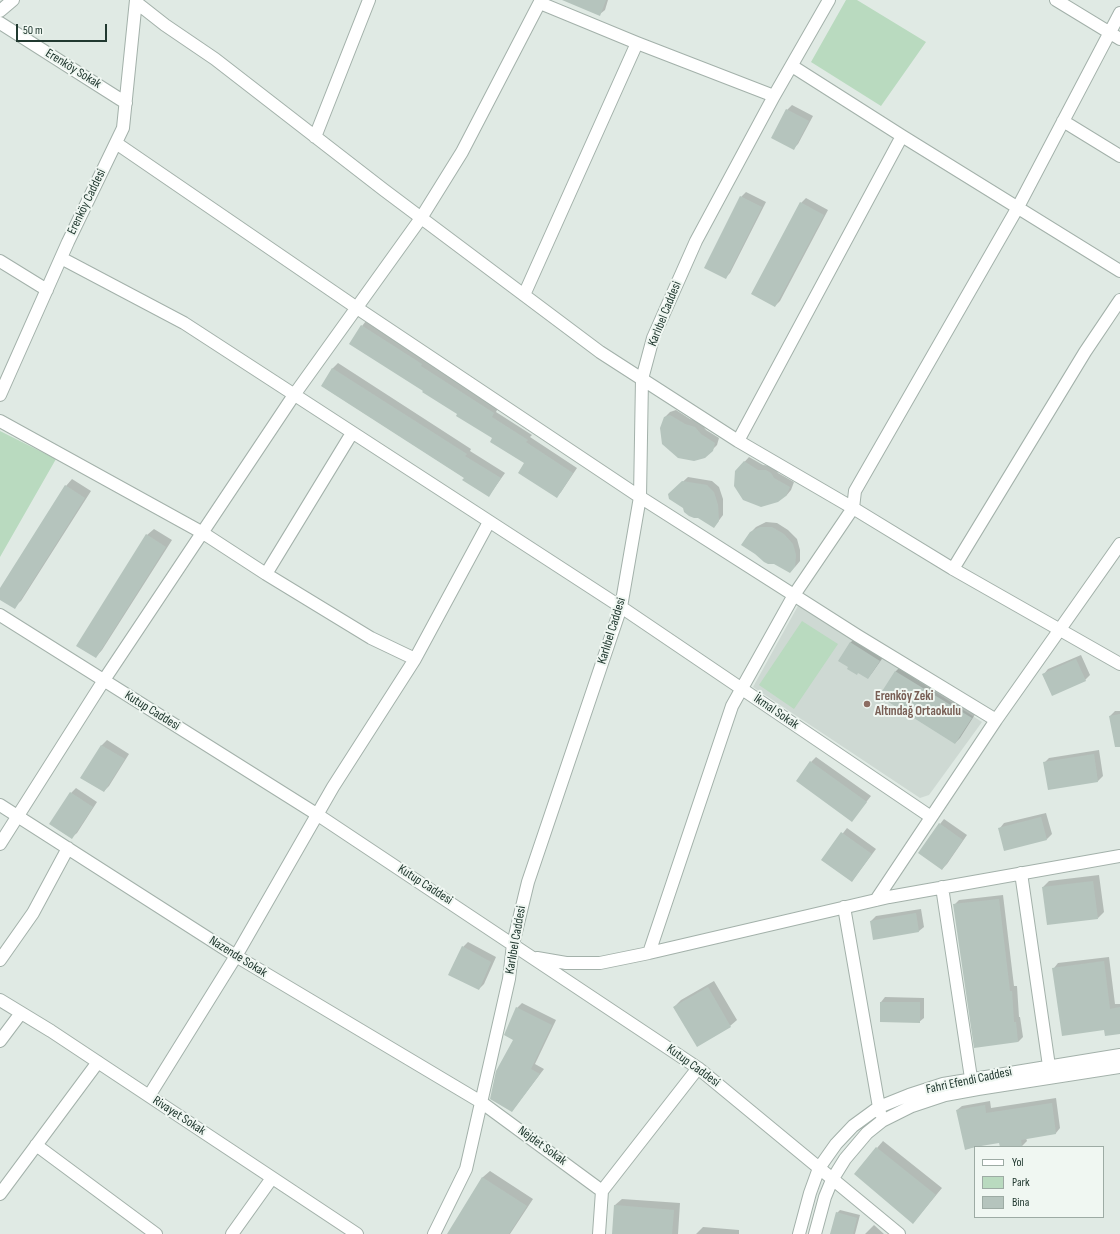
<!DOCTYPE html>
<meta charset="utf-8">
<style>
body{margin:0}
#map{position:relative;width:1120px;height:1234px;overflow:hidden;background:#e0eae4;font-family:"Sofia Sans Condensed",sans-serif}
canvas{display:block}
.legend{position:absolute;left:974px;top:1146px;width:130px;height:72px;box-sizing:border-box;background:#f0f7f2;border:1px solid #9daba4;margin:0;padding:5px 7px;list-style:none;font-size:12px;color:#213930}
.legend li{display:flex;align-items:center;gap:8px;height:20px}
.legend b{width:20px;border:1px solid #9daba4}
.scale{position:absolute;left:16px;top:24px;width:91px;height:18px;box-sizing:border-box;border:2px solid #213930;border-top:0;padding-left:5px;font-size:12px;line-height:14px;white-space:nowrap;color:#213930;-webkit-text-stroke:3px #f0f7f2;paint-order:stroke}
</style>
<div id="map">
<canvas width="1120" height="1234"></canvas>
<ul class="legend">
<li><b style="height:5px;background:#fff"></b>Yol</li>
<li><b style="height:11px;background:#b9dabf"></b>Park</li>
<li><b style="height:11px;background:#b5c4bd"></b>Bina</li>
</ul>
<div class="scale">50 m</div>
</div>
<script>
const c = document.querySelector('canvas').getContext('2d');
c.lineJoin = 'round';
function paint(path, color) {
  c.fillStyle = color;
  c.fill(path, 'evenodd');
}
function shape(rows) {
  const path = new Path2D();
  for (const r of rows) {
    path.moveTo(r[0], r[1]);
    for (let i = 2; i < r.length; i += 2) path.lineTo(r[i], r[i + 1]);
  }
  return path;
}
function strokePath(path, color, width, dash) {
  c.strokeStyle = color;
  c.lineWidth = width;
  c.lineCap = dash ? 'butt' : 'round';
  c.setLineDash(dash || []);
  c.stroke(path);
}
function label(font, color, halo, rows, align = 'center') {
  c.font = font + ' "Sofia Sans Condensed",sans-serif';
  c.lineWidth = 4;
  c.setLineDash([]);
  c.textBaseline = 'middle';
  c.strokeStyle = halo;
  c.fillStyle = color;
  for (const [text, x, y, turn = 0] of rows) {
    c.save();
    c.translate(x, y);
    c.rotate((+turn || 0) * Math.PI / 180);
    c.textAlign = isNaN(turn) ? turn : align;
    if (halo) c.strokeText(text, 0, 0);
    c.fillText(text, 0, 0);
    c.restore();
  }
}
paint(shape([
 [799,604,982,722,929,795,920,798,753,687]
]), '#ced9d3');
paint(shape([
 [846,0,857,0,926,42,881,106,811,62],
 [0,431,56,459,0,557],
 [802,621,838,644,794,709,759,685]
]), '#b9dabf');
paint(shape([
 [567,0,608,0,605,10,600,14],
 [792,105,813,116,798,144,793,149,787,110],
 [746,192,766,202,730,273,725,278,741,197],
 [806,198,828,210,780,301,775,306,801,203],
 [366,321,498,408,496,412,532,435,530,437,577,468,561,492,556,497,526,463,494,438,424,390,362,326],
 [338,363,471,449,470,451,505,473,493,490,489,495,465,478,322,386,333,368],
 [676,410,690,419,700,422,706,430,719,438,717,445,712,450,665,417,670,412],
 [749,457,763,465,771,466,776,469,778,473,794,482,791,490,786,496,736,471],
 [688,477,712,481,719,487,723,499,723,515,714,527,684,507,675,489],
 [72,479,91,491,21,601,14,607,0,598,0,590,66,486],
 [766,522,777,523,788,530,797,539,800,550,800,561,795,567,750,533,756,527],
 [154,529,172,540,102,650,96,657,147,535],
 [855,638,884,656,872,673,868,678,850,643],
 [1081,655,1090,675,1085,680,1044,674,1048,669],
 [901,666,976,713,960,738,955,743,880,696,896,671],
 [1115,711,1120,711,1120,739,1110,716],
 [107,740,129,754,109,786,104,791,82,777,102,745],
 [1099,750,1103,776,1098,781,1049,789,1044,763,1049,758],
 [816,757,871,796,852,820,811,762],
 [76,788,97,802,77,833,72,837,51,823,71,793],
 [1046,813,1052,834,1047,839,1000,828,1004,823],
 [944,819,967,835,947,864,942,869,940,824],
 [847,828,876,849,852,881,822,860],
 [1099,875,1104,912,1098,918,1043,887,1049,881],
 [1003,895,1014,986,1017,986,1019,1017,1020,1017,1023,1037,1018,1042,954,905,959,900],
 [921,909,924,927,919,931,871,921,876,916],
 [468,942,496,957,484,984,479,989,463,947],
 [1109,957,1115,1004,1120,1004,1120,1033,1105,1029,1054,968,1058,963],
 [714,981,737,1020,730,1026,674,1007,681,1000],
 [885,997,924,998,924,1018,919,1022,881,1002],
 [522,1003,556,1020,535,1064,544,1069,512,1111,517,1008],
 [1056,1098,1060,1128,1056,1133,1026,1138,1027,1141,1022,1146,1001,1147,1000,1141,966,1149,957,1110,962,1106,990,1101,991,1108],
 [883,1141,942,1188,913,1223,877,1148],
 [490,1171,533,1199,510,1234,448,1234,483,1177],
 [622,1199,680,1203,678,1234,613,1234,615,1205],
 [840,1210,860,1215,855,1234,831,1234,837,1213],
 [874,1225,884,1234,865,1234],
 [703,1227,739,1230,739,1234,696,1234]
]), '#0003');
paint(shape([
 [562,0,606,0,600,16],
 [786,109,809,121,794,150,771,138],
 [740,196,762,207,726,279,704,268],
 [800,202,824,215,775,307,751,294],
 [361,325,422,364,421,366,494,413,492,417,528,440,526,442,573,473,557,498,518,473,524,463,490,442,492,438,456,416,457,414,422,392,423,391,349,344],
 [332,368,467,454,465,456,501,478,489,497,462,480,464,478,321,386],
 [670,415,685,424,695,427,701,434,715,443,713,451,705,458,694,461,678,458,662,444,660,428,664,417],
 [744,461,758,470,766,470,771,473,774,478,790,487,786,496,778,502,761,507,743,500,734,486,735,471],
 [682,481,707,485,714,492,718,505,719,521,714,528,698,518,694,518,689,516,684,512,683,508,669,499,668,494],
 [65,485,85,498,15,609,0,600,0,588],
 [760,527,772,527,784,534,793,544,796,555,795,567,790,573,774,564,768,564,764,562,755,554,741,545,750,532],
 [146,534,166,547,96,658,76,646],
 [850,642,880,661,868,679,858,673,857,675,847,669,848,667,838,661],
 [1076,659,1086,681,1052,696,1042,674],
 [895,671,972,718,955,744,879,696],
 [1120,714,1120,747,1115,747,1109,716],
 [101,745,125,759,104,792,80,778],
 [1094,754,1098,782,1048,790,1043,762],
 [810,761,867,802,852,822,796,781],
 [70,792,93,807,72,839,49,824],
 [1041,817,1047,840,1004,851,998,828],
 [939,823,963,840,942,870,918,853],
 [841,832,872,854,852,882,821,860],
 [1093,881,1098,919,1047,925,1042,887],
 [999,899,1010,991,1012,991,1014,1022,1016,1022,1018,1042,974,1048,953,904],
 [916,913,919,932,873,940,870,921],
 [462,946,491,962,479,990,448,975],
 [1104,961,1110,1009,1120,1007,1120,1034,1105,1036,1104,1030,1062,1036,1052,968],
 [708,987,731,1027,697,1047,673,1007],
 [880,1002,920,1002,920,1023,880,1022],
 [516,1007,552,1025,531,1069,540,1074,512,1112,490,1099,496,1071,513,1040,504,1035],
 [1052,1103,1056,1134,1021,1140,1022,1147,1000,1147,999,1143,975,1147,965,1150,956,1110,985,1105,986,1113],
 [876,1147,936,1195,913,1224,854,1174],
 [482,1177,527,1206,509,1234,447,1234],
 [614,1205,674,1210,672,1234,612,1234],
 [836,1212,857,1218,853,1234,830,1234]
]), '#b5c4bd');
const minor = shape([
 [1056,0,1120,39],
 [137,3,165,25,215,59,384,190,600,352,738,441,853,508,953,569,1120,664],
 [540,3,637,43,774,96],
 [0,11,13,0],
 [0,23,126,103],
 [792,66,902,136,1120,271],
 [1063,121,1120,156],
 [315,137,369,0],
 [116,143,357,308,640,497,858,636,996,720],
 [61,258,184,323,621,607,931,817],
 [0,261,47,290],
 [524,295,637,43],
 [0,395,68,242,123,128,136,0],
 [0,421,203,533,266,574,371,638,415,659],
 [738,441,902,136],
 [953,569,1085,352,1120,300],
 [266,574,352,433],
 [0,615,318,815,698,1068,899,1234],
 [0,805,236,956,481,1102,602,1191],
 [0,844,104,680,294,395,421,218,462,152,541,0],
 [1021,873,1049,1066],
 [942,887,971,1078],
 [876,900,996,720,1120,544],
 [844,907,880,1113],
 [649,953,732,706,794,595,853,508,855,491,1018,207,1120,13],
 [537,958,566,963,600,963,649,953,889,897,1120,856],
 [0,960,33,913,68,848],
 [0,1000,51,1031,357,1234],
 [0,1041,21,1013],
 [149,1096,236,956,333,787,415,659,489,522],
 [36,1145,156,1234],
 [0,1194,98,1062],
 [232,1234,272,1178],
 [434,1234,466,1169,509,979,513,944,528,882,621,607,640,497,642,379,653,338,696,241,774,96,829,0],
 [599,1234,602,1191,698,1068],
 [799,1234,810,1193,819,1168,836,1144,853,1126,879,1107,909,1095,943,1084,1120,1055],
 [815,1234,825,1197,832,1180,845,1159,867,1133,882,1121,912,1106,945,1095,978,1089,1120,1067]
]);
strokePath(minor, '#a3b1aa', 14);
strokePath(minor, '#fff', 12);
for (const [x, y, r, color] of [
 [867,704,4,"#8d6e63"]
]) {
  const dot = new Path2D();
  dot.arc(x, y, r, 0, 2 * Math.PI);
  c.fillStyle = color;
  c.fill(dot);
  strokePath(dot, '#f0f7f2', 1.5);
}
label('13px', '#213930', '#f0f7f2', [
 ["Erenköy Sokak",73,69,32],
 ["Erenköy Caddesi",87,202,-64],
 ["Karlıbel Caddesi",665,314,-68],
 ["Karlıbel Caddesi",612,631,-73],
 ["Kutup Caddesi",152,711,32],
 ["İkmal Sokak",776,712,34],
 ["Kutup Caddesi",425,885,33],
 ["Karlıbel Caddesi",516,940,-80],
 ["Nazende Sokak",238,957,32],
 ["Kutup Caddesi",693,1066,36],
 ["Fahri Efendi Caddesi",969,1081,-12],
 ["Rivayet Sokak",179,1116,33],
 ["Nejdet Sokak",542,1146,36]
]);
label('bold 13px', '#785e54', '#f0f7f2', [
 ["Erenköy Zeki",875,697],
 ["Altındağ Ortaokulu",875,712]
], 'left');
</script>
